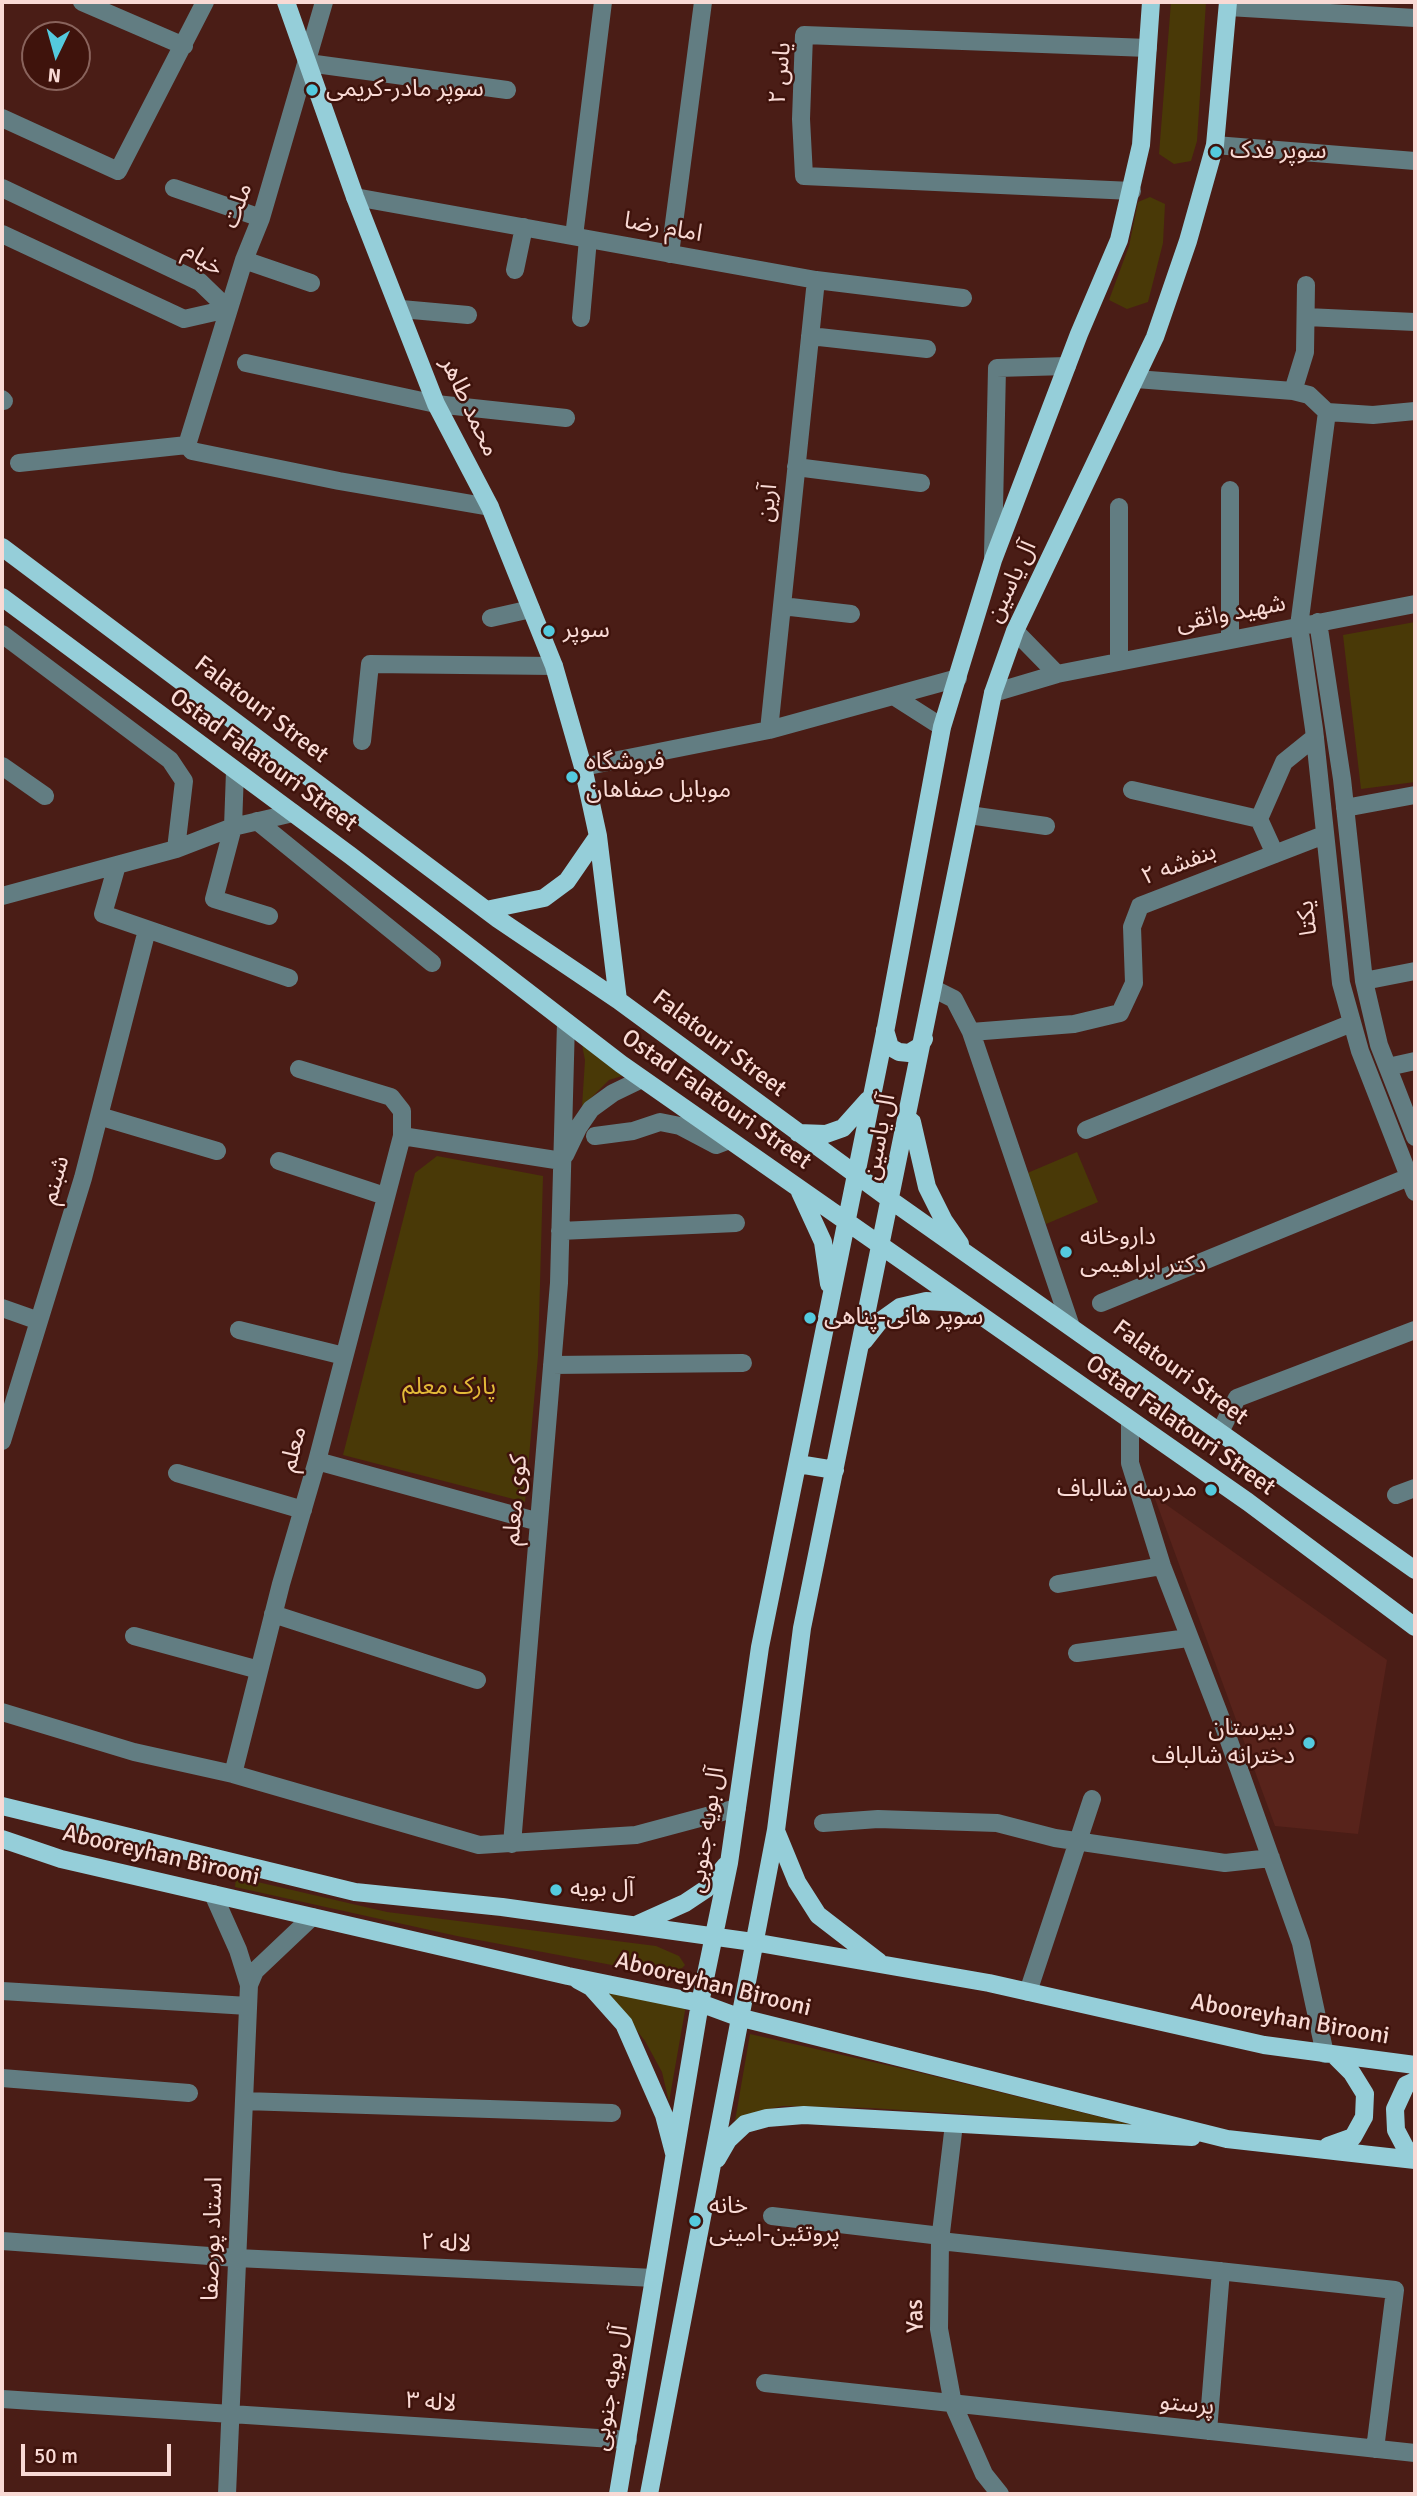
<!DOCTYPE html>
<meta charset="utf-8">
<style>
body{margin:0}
#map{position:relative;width:1417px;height:2496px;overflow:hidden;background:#4a1d16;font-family:Signika,sans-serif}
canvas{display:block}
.frame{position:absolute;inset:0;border:4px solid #f9dad5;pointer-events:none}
.north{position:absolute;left:21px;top:21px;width:70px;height:70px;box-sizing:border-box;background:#3f130c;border:2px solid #89635c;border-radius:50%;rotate:185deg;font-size:19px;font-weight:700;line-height:28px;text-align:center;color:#f9dad5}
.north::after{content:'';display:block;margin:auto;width:24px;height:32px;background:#54cade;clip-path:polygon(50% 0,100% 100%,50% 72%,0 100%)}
.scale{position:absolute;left:21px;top:2444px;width:150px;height:32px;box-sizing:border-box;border:4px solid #f9dad5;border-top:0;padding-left:9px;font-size:21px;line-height:24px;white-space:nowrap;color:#f9dad5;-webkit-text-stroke:5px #3f130c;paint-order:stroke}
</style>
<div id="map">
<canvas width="1417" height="2496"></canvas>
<div class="frame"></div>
<div class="north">N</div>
<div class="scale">50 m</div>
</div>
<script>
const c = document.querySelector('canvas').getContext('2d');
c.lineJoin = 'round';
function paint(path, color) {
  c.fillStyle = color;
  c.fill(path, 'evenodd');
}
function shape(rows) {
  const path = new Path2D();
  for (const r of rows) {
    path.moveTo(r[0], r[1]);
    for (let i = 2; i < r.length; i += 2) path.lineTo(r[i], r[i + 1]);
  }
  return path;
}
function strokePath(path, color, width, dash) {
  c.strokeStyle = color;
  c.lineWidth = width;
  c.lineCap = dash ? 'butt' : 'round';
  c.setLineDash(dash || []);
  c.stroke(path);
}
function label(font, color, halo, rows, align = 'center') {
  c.font = font + ' Signika,"Noto Sans Arabic",sans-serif';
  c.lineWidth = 5;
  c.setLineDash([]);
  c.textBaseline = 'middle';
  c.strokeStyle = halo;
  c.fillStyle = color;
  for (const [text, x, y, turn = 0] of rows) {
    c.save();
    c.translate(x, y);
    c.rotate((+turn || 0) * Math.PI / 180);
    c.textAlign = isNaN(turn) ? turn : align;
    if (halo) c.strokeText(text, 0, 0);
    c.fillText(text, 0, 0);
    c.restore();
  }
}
paint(shape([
 [1154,1496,1387,1660,1358,1834,1275,1826]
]), '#58231b');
paint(shape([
 [1171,2,1206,2,1197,141,1191,161,1174,164,1159,154],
 [1150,197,1165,204,1163,243,1148,302,1127,309,1109,300,1129,246,1138,202],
 [1415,622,1415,782,1361,789,1343,635],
 [582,1045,622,1076,609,1080,582,1107,585,1060],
 [1077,1152,1098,1202,1046,1224,1025,1174],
 [437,1156,543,1176,538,1356,525,1502,343,1455,415,1173],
 [236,1877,387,1912,656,1946,679,1956,685,1965,676,1974,660,1974,457,1936,235,1887],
 [602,1986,686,2005,669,2102,662,2072,645,2041],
 [750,2034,917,2072,1133,2125,871,2108,783,2106,759,2111,735,2121]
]), '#493907');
strokePath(shape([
 [82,2,184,46],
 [1228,7,1415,18],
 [308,63,507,90],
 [2,118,118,171,205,2],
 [1215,145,1415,161],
 [2,188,200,282,228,309],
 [174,188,261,218],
 [1132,191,804,176,801,119,804,35,1148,48],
 [355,197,816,280,963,298],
 [2,234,184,319,228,309],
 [574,236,603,2],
 [670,254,703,2],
 [244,260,311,283],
 [515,270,524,227],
 [401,309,468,315],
 [1306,317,1415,322],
 [581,318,588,239],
 [810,336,927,349],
 [246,363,436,404,566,418],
 [1136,379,1293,391,1309,395,1327,412,1373,415,1415,411],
 [1293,391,1305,352,1306,285],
 [2,399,4,401],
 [1327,412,1299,626,1314,729,1341,983,1360,1051,1415,1192],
 [187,445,244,260,261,218,324,2],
 [187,445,192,451,339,481,490,507],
 [19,463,187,445],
 [796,467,921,483],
 [993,556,997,368,1067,366],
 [782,606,851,614],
 [491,618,531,609],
 [1318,622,1342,779,1364,981,1379,1045,1415,1137],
 [1015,631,1057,674],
 [2,634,170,760,184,781,176,849],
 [1230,638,1230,490],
 [1119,661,1119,507],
 [993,693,1057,674,1415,604],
 [895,697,942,727],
 [769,730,816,280],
 [362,741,370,664,554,666],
 [2,766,45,796],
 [583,767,769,730,958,678],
 [235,771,233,827,214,899,269,916],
 [1132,790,1259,819],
 [1345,808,1415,795],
 [969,815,1046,826],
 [257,821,432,963],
 [1275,854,1259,819,1284,762,1315,737],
 [117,865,103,914,289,978],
 [2,896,176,849,233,827,293,813],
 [1364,981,1415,971],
 [934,989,954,999,971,1032,1070,1324],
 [971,1032,1074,1024,1120,1013,1134,983,1132,927,1140,906,1324,835],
 [1388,1067,1415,1061],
 [99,1116,217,1151],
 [1086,1130,1352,1023],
 [402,1136,562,1161],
 [595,1136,633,1131,660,1122,680,1126,716,1145,729,1140],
 [565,1155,578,1128,591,1109,613,1093,642,1079],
 [279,1161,385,1196],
 [560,1231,736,1223],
 [1101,1303,1409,1177],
 [2,1308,39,1321],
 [239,1330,344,1356],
 [552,1365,743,1363],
 [1130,1420,1130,1463,1162,1566,1223,1724,1301,1943,1325,2054],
 [1220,1432,1237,1398,1415,1330],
 [2,1441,83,1178,147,930],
 [317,1461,539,1522],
 [177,1473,303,1510],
 [1396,1495,1415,1488],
 [1058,1584,1162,1566],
 [273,1614,477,1680],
 [134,1636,259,1670],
 [1077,1653,1188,1638],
 [2,1712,134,1752,233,1774,479,1845,636,1835,737,1808],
 [233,1774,281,1584,317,1461,402,1136,402,1111,391,1097,299,1069],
 [823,1823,878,1819,997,1823,1055,1838,1225,1863,1271,1858],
 [512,1844,559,1283,566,1022],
 [213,1894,238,1950,249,1985],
 [2,1991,248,2006],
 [1028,1992,1092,1799],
 [2,2078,189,2093],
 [244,2101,612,2113],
 [954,2124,940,2241,939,2329,953,2404,984,2474,1000,2494],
 [772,2216,941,2236],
 [2,2241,237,2258,654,2278],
 [940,2241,1395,2290,1375,2449],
 [765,2383,1415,2453],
 [2,2399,628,2440],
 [1208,2431,1221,2271],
 [227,2494,249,1985,255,1971,312,1917]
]), '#627d82', 18);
strokePath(shape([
 [286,2,355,197,436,404,490,507,554,666,583,767,598,836,618,1000],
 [2,547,498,919,618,1000,892,1201,1415,1570],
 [2,597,351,856,621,1064,1248,1502,1415,1627],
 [486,910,544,898,567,881,598,836],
 [885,1030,890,1047,899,1052,909,1053,919,1047,924,1039],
 [912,1122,927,1187,944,1221,960,1244],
 [798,1133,826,1134,843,1128,868,1100],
 [800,1192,823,1242,829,1284],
 [864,1341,879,1322,900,1307,926,1301,962,1303],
 [798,1464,835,1470],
 [2,1806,355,1892,502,1907,753,1942,989,1983,1264,2045,1415,2065],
 [776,1831,797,1882,818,1915,879,1962],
 [2,1839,61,1859,568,1976,700,2003,738,2017,1227,2139,1415,2160],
 [636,1925,685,1903,706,1889,726,1865],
 [578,1980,591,1987,624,2024,664,2115,674,2153],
 [1415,2081,1406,2085,1395,2109,1396,2130,1406,2149,1415,2153],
 [1328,2146,1353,2137,1364,2117,1365,2094,1352,2073,1335,2056],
 [717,2159,728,2140,745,2124,767,2118,804,2115,1192,2137],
 [618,2494,700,2003,729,1863,760,1647,886,1027,942,727,993,560,1079,334,1119,240,1141,145,1151,2],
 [649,2494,776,1830,802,1628,993,693,1015,631,1155,337,1188,241,1215,145,1228,2]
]), '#95ced9', 18);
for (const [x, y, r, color] of [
 [312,90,7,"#54cade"],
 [1216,152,7,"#54cade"],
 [549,631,7,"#54cade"],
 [572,777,7,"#54cade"],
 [1066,1252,7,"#54cade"],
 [810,1318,7,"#54cade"],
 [1211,1490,7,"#54cade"],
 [1309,1743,7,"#54cade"],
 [556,1890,7,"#54cade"],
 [695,2221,7,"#54cade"]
]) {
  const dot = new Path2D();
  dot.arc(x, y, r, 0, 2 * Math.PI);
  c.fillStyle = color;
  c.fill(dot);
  strokePath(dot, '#3f130c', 2.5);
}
label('24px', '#f9dad5', '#3f130c', [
 ["یاس ۲",781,73,-85],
 ["ملت",238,206,-70],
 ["امام رضا",663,228,10],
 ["خیام",203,260,32],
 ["محمد طاهر",469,407,65],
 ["آرین",768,503,-84],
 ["آل یاسین",1012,582,-65],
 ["شهید واثقی",1231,614,-11],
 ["Falatouri Street",261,710,37],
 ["Ostad Falatouri Street",263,761,36],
 ["بنفشه ۲",1179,865,-21],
 ["یکتا",1308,918,-97],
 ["Falatouri Street",719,1044,37],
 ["Ostad Falatouri Street",716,1100,35],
 ["آل یاسین",880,1137,-79],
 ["شبنم",56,1180,-74],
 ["Falatouri Street",1180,1373,36],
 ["Ostad Falatouri Street",1180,1426,35],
 ["معلم",294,1449,-75],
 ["کوی معلم",516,1500,-85],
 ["آل بویه جنوبی",707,1830,-81],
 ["Abooreyhan Birooni",161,1856,13],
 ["Abooreyhan Birooni",713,1985,14],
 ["Abooreyhan Birooni",1290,2020,10],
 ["استاد پورصفا",213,2239,-88],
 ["لاله ۲",446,2244,3],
 ["Yas",916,2316,-92],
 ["آل بویه جنوبی",611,2388,-81],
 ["لاله ۳",431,2403,4],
 ["پرستو",1187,2405,6]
]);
label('24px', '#f9dad5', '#3f130c', [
 ["سوپر مادر-کریمی",326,90],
 ["سوپر فدک",1230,152],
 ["سوپر",563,631],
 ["فروشگاه",586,763],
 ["موبایل صفاهان",586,791],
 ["داروخانه",1080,1238],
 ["دکتر ابراهیمی",1080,1266],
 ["سوپر هانی-پناهی",824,1318],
 ["مدرسه شالباف",1197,1490,"right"],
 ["دبیرستان",1295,1729,"right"],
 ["دخترانه شالباف",1295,1757,"right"],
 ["آل بویه",570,1890],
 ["خانه",709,2207],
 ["پروتئین-امینی",709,2235]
], 'left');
label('24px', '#e3ba38', '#3f130c', [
 ["پارک معلم",449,1388]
]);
</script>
